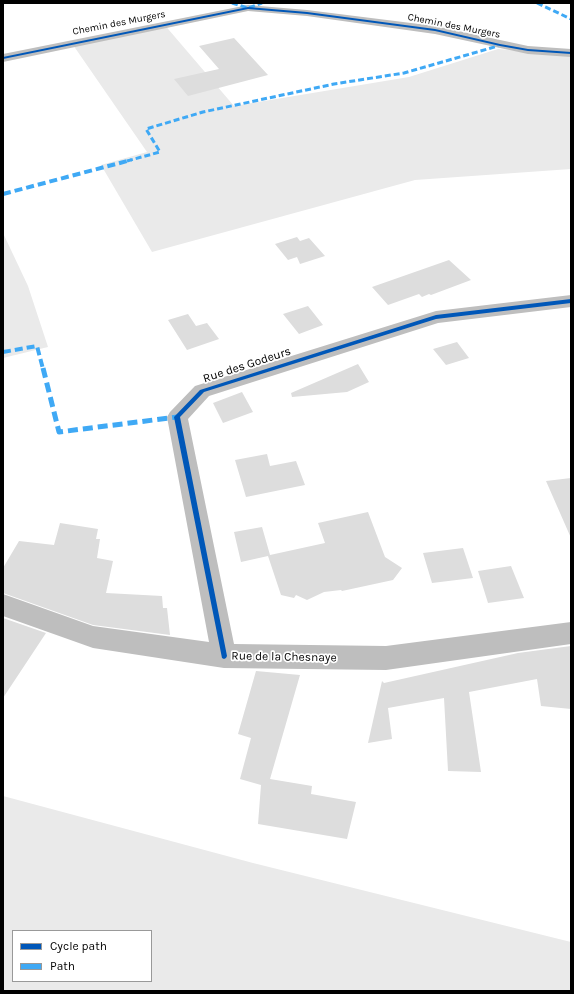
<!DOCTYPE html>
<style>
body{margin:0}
#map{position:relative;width:574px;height:994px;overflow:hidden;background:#fff;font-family:Karla,sans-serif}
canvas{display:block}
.frame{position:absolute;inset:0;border:4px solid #000;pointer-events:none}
.legend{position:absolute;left:12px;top:930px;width:140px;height:52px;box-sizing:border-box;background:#fff;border:1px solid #999;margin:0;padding:5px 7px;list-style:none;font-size:12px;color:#000}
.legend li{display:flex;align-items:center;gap:8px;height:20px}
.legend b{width:20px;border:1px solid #999}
</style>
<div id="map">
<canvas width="574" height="994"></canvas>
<div class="frame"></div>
<ul class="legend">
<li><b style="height:5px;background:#0057b8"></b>Cycle path</li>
<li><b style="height:5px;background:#3fa9f5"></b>Path</li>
</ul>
</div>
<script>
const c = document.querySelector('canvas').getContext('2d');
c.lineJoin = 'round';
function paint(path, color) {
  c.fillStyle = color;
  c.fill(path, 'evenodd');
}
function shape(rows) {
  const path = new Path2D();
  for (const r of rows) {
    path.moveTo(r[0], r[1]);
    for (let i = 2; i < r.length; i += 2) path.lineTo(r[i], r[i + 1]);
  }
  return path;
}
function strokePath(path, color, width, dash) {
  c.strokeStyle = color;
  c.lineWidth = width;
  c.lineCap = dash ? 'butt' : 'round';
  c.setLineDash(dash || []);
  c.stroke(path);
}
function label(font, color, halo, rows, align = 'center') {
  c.font = font + ' Karla,sans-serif';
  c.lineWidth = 3.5;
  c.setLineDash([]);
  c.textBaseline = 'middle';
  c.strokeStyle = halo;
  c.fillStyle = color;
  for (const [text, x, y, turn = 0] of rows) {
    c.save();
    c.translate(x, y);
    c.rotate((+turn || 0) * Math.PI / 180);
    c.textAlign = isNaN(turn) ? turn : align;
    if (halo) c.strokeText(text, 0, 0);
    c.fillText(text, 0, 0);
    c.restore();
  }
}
paint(shape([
 [163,23,234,106,409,77,498,49,571,56,571,169,415,180,152,252,101,165,147,152,71,42],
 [3,233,28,286,48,347,3,358],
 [3,796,253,863,571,942,571,991,3,991],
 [13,931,151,931,151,981,13,981]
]), '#eaeaea');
paint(shape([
 [234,38,268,75,188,96,174,79,219,69,199,46],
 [297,237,300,241,309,238,325,256,300,264,297,257,288,260,275,244],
 [449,260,471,280,431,295,429,294,422,297,419,294,388,305,372,287],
 [308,306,323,325,299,334,283,314],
 [188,314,196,326,207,323,219,339,187,350,168,320],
 [457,342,469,358,446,365,433,349],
 [358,364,369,382,347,392,292,397,291,393],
 [242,392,253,412,223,423,213,403],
 [267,454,270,466,296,461,305,485,246,497,235,460],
 [571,478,571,538,546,481],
 [368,512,385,557,402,568,393,580,342,591,341,590,324,592,307,600,296,595,294,598,281,595,268,556,241,562,234,532,262,527,270,555,325,543,318,523],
 [60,523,98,529,96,539,100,539,97,558,113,561,106,593,162,596,163,608,167,608,170,635,93,625,3,593,3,568,19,541,54,545],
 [463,548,473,578,432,583,423,553],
 [511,566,524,598,488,603,478,571],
 [3,618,46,633,3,698],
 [571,646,571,709,541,706,537,679,469,692,481,772,448,771,444,698,388,708,392,739,368,743,382,681,384,683,518,653],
 [256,671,300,675,270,779,312,786,311,794,356,802,347,839,258,824,261,785,240,779,251,738,238,734]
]), '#ddd');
paint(shape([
 [248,5,307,10,435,26,528,46,571,49,571,57,528,54,435,34,307,16,248,11,3,62,3,54,248,5],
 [571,295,571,307,438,323,209,396,188,419,234,644,386,646,571,622,571,644,386,670,224,668,93,648,3,616,3,594,93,626,209,642,167,417,170,412,195,386,436,311,571,295]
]), '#bebebe');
strokePath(shape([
 [232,3,248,8,262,3],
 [537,3,571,19],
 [127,161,160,152,146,129,203,112,334,84,404,73,498,46]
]), '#3fa9f5', 3, [6, 3]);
strokePath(shape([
 [3,194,131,160],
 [3,352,37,346,43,369]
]), '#3fa9f5', 4, [8, 4]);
strokePath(shape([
 [43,368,59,432,177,417]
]), '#3fa9f5', 5, [10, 5]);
paint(shape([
 [248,7,307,12,435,29,500,44,528,49,571,52,571,54,528,51,500,46,435,31,307,14,248,9,3,59,3,57,248,7],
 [571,299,571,303,436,319,204,392,180,417,227,656,226,658,224,659,222,658,174,417,200,390,436,315,571,299]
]), '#0057b8');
label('10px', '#000', '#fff', [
 ["Chemin des Murgers",119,23,-11],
 ["Chemin des Murgers",454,26,11]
]);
label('12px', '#000', '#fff', [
 ["Rue des Godeurs",247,365,-18],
 ["Rue de la Chesnaye",284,657,1]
]);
</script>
